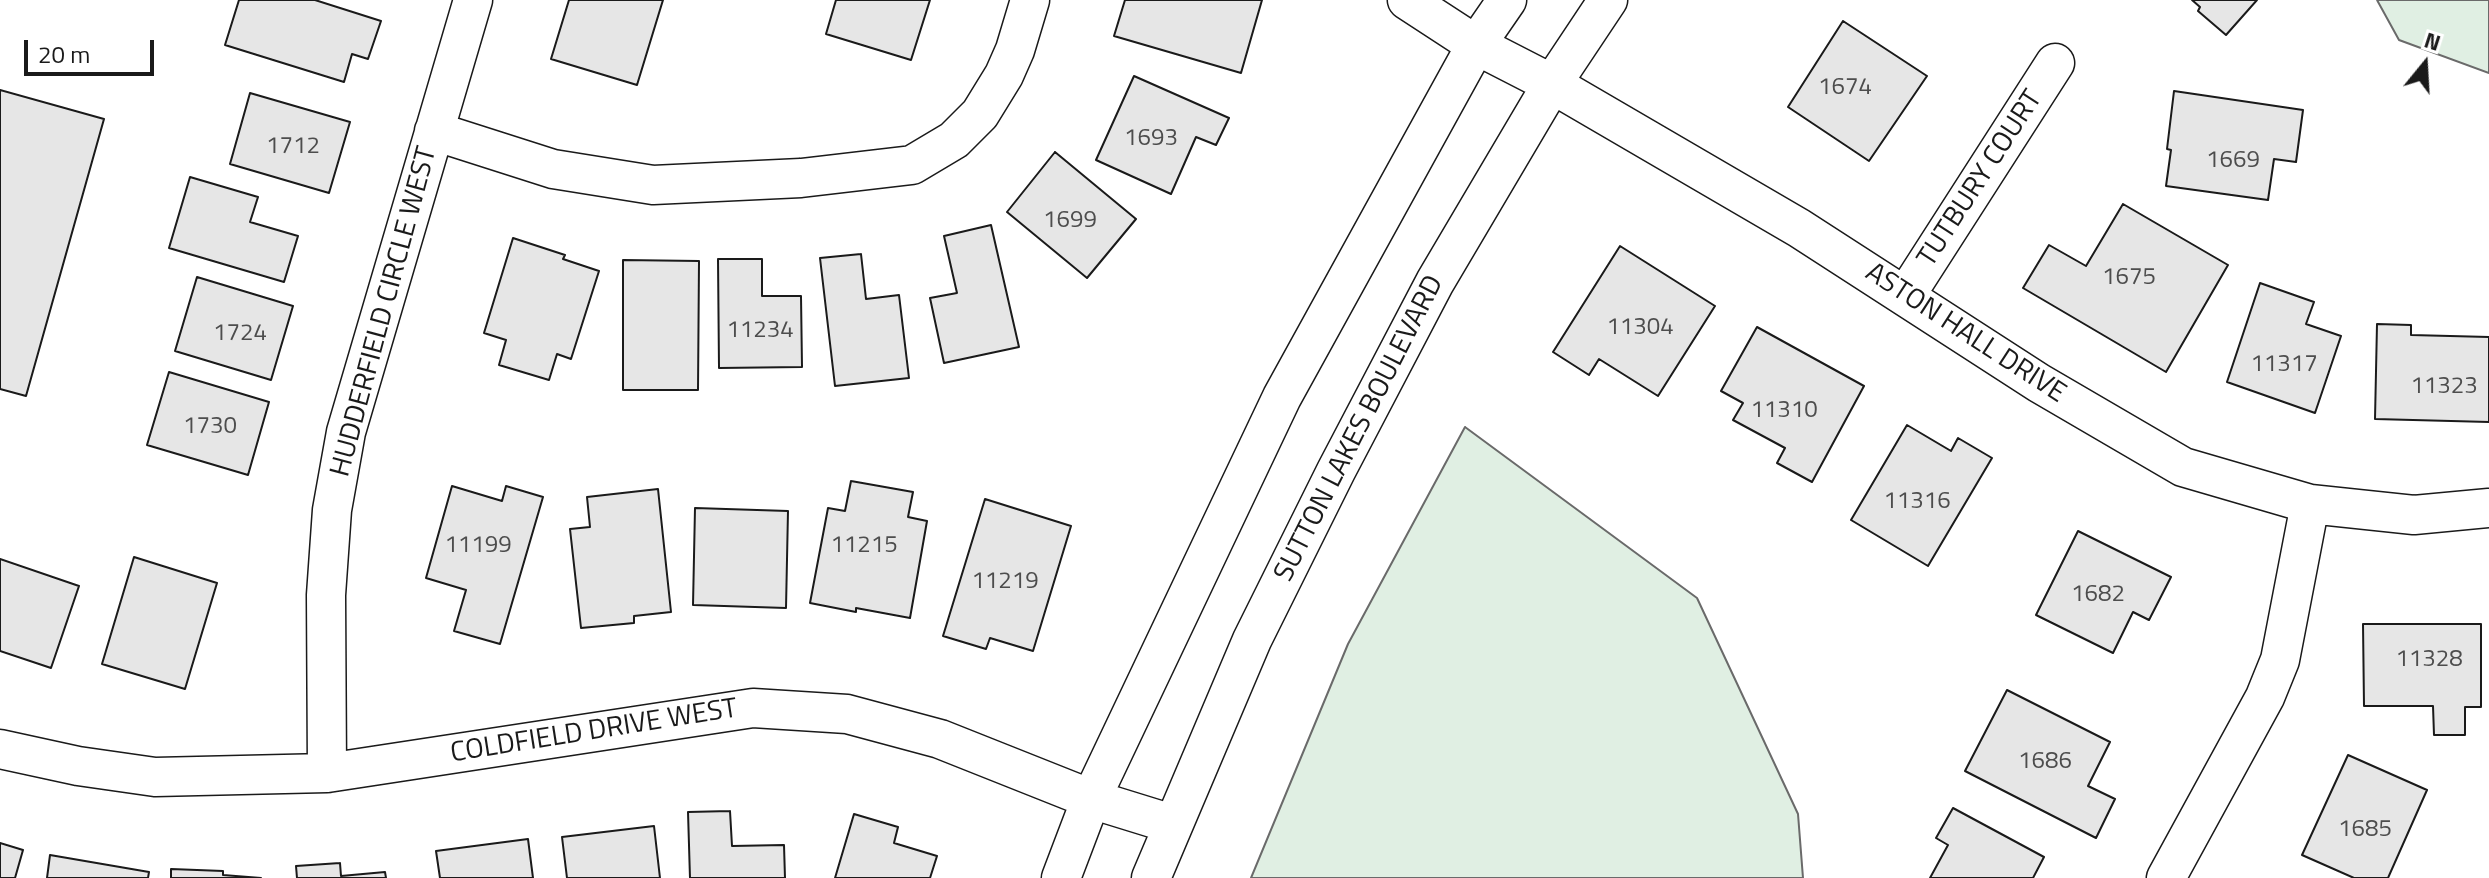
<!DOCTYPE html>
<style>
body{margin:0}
#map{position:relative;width:2489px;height:878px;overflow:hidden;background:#fff;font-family:"Titillium Web",sans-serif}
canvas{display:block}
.north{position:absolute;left:2385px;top:24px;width:80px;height:80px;-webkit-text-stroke:6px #fff;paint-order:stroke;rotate:18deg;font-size:22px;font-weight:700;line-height:32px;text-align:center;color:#1a1a1a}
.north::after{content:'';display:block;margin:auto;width:28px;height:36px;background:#1a1a1a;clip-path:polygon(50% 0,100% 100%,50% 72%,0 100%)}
.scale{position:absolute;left:24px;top:40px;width:130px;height:36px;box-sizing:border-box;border:4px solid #1a1a1a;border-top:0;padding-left:10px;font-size:24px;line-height:28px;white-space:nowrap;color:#1a1a1a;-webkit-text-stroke:6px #fff;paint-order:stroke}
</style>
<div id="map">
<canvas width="2489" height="878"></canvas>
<div class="north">N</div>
<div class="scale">20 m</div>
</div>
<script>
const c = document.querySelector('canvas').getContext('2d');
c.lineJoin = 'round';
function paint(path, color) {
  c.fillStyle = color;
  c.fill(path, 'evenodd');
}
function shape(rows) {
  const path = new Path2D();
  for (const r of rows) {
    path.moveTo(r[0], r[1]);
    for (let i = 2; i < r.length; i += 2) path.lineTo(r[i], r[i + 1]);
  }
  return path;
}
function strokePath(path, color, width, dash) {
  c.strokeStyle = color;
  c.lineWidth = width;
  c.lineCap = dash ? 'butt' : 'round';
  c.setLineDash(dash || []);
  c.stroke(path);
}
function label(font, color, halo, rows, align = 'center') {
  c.font = font + ' "Titillium Web",sans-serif';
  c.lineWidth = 6;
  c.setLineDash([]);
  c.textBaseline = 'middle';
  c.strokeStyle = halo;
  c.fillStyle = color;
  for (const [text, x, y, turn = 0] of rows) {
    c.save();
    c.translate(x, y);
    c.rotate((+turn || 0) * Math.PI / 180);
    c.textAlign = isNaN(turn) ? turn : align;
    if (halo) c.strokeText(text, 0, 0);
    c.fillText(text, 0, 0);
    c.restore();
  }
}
const green = shape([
 [2377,0,2489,0,2489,73,2399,40,2377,0],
 [1465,427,1697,598,1798,814,1803,878,1251,878,1348,644,1465,427]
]);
paint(green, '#e0efe3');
strokePath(green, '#6a6a6a', 2);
const building = shape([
 [239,0,315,0,381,21,368,59,352,54,344,82,225,45,239,0],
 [569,0,663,0,637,85,551,59,569,0],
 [836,0,930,0,911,60,826,34,836,0],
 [1125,0,1262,0,1241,73,1114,36,1125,0],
 [2192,0,2257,0,2226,35,2198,11,2200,7,2192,0],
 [1843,21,1927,76,1869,161,1788,107,1843,21],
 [1134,76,1229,118,1216,145,1196,137,1171,194,1096,160,1134,76],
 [0,90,104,119,26,396,0,389,0,90],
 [2174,91,2303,110,2296,162,2274,159,2268,200,2166,186,2171,150,2167,149,2174,91],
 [250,93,350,122,329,193,230,164,250,93],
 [1055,152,1136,219,1087,278,1007,212,1055,152],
 [190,177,258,197,250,222,298,236,284,282,169,248,190,177],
 [2123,204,2228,265,2166,372,2023,288,2049,245,2086,266,2123,204],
 [991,225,1019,347,944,363,930,298,957,293,944,236,991,225],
 [513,238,565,255,563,259,599,271,571,359,557,354,549,380,499,365,506,340,484,333,513,238],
 [1620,246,1715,306,1658,396,1599,359,1589,375,1553,352,1620,246],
 [861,254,866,299,899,295,909,378,835,386,820,258,861,254],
 [718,259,762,259,762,296,801,296,802,367,719,368,718,259],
 [623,260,699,261,698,390,623,390,623,260],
 [197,277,293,306,271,380,175,351,197,277],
 [2260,283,2314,302,2306,324,2341,336,2315,413,2227,382,2260,283],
 [2377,324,2411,325,2411,335,2489,337,2489,422,2375,419,2377,324],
 [1757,327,1864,386,1812,482,1777,463,1785,448,1733,420,1743,403,1721,391,1757,327],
 [169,372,269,402,248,475,147,445,169,372],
 [1907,425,1951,451,1958,438,1992,458,1928,566,1851,520,1907,425],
 [851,481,913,492,908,517,927,521,910,618,856,608,856,612,810,603,828,508,845,511,851,481],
 [452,486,502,501,506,486,543,497,500,644,454,631,466,590,426,578,452,486],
 [658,489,671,612,634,616,634,623,581,628,570,529,590,527,587,497,658,489],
 [985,499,1071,526,1033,651,990,638,986,649,943,636,985,499],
 [695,508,788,511,786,608,693,605,695,508],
 [2078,531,2171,577,2149,620,2133,612,2113,653,2036,615,2078,531],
 [134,557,217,583,185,689,102,664,134,557],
 [0,559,79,586,51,668,0,651,0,559],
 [2363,624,2481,624,2481,707,2465,707,2465,735,2434,735,2433,706,2364,706,2363,624],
 [2007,690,2110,742,2088,786,2115,799,2096,838,1965,771,2007,690],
 [2348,755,2427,790,2388,878,2354,878,2302,855,2348,755],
 [1953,808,2044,857,2033,878,1930,878,1948,845,1936,838,1953,808],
 [730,811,732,846,784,845,785,878,690,878,688,812,730,811],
 [854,814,898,827,894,843,937,856,930,878,835,878,854,814],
 [654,826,660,878,567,878,562,837,654,826],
 [528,839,533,878,440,878,436,851,528,839],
 [0,843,23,850,15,878,0,878,0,843],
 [50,855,149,872,148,878,47,878,50,855],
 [340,863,341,876,385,872,386,878,297,878,296,866,340,863],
 [171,869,223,871,223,875,261,878,171,878,171,869]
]);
paint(building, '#e6e6e6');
strokePath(building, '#1a1a1a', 2);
const minor = shape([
 [1407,0,1476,45,1552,84,1799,228,2039,383,2183,467,2310,504,2414,515,2489,508],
 [434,131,553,169,653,185,801,178,912,165,954,140,980,114,1004,75,1015,50,1030,0],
 [1906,295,2055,63],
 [0,749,78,766,155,777,327,773,753,708,847,714,940,739,1091,799,1172,824],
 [327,773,326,595,332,510,346,432,473,0],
 [1061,878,1091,799,1282,397,1476,45,1507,0],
 [1151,878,1252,640,1336,471,1435,282,1552,84,1608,0],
 [2166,878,2265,697,2280,660,2310,504]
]);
strokePath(minor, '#1a1a1a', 41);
strokePath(minor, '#fff', 38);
label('24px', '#4d4d4d', null, [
 ["1674",1845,88],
 ["1693",1151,139],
 ["1712",293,147],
 ["1669",2233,161],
 ["1699",1070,221],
 ["1675",2129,278],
 ["11304",1640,328],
 ["11234",760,331],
 ["1724",240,334],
 ["11317",2284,365],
 ["11323",2444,387],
 ["11310",1784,411],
 ["1730",210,427],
 ["11316",1917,502],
 ["11199",478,546],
 ["11215",864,546],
 ["11219",1005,582],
 ["1682",2098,595],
 ["11328",2429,660],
 ["1686",2045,762],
 ["1685",2365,830]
]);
label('28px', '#1a1a1a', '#fff', [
 ["TUTBURY COURT",1981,179,-57],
 ["HUDDERFIELD CIRCLE WEST",385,312,-75],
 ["ASTON HALL DRIVE",1965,334,33],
 ["SUTTON LAKES BOULEVARD",1360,429,-63],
 ["COLDFIELD DRIVE WEST",594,732,-9]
]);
</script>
